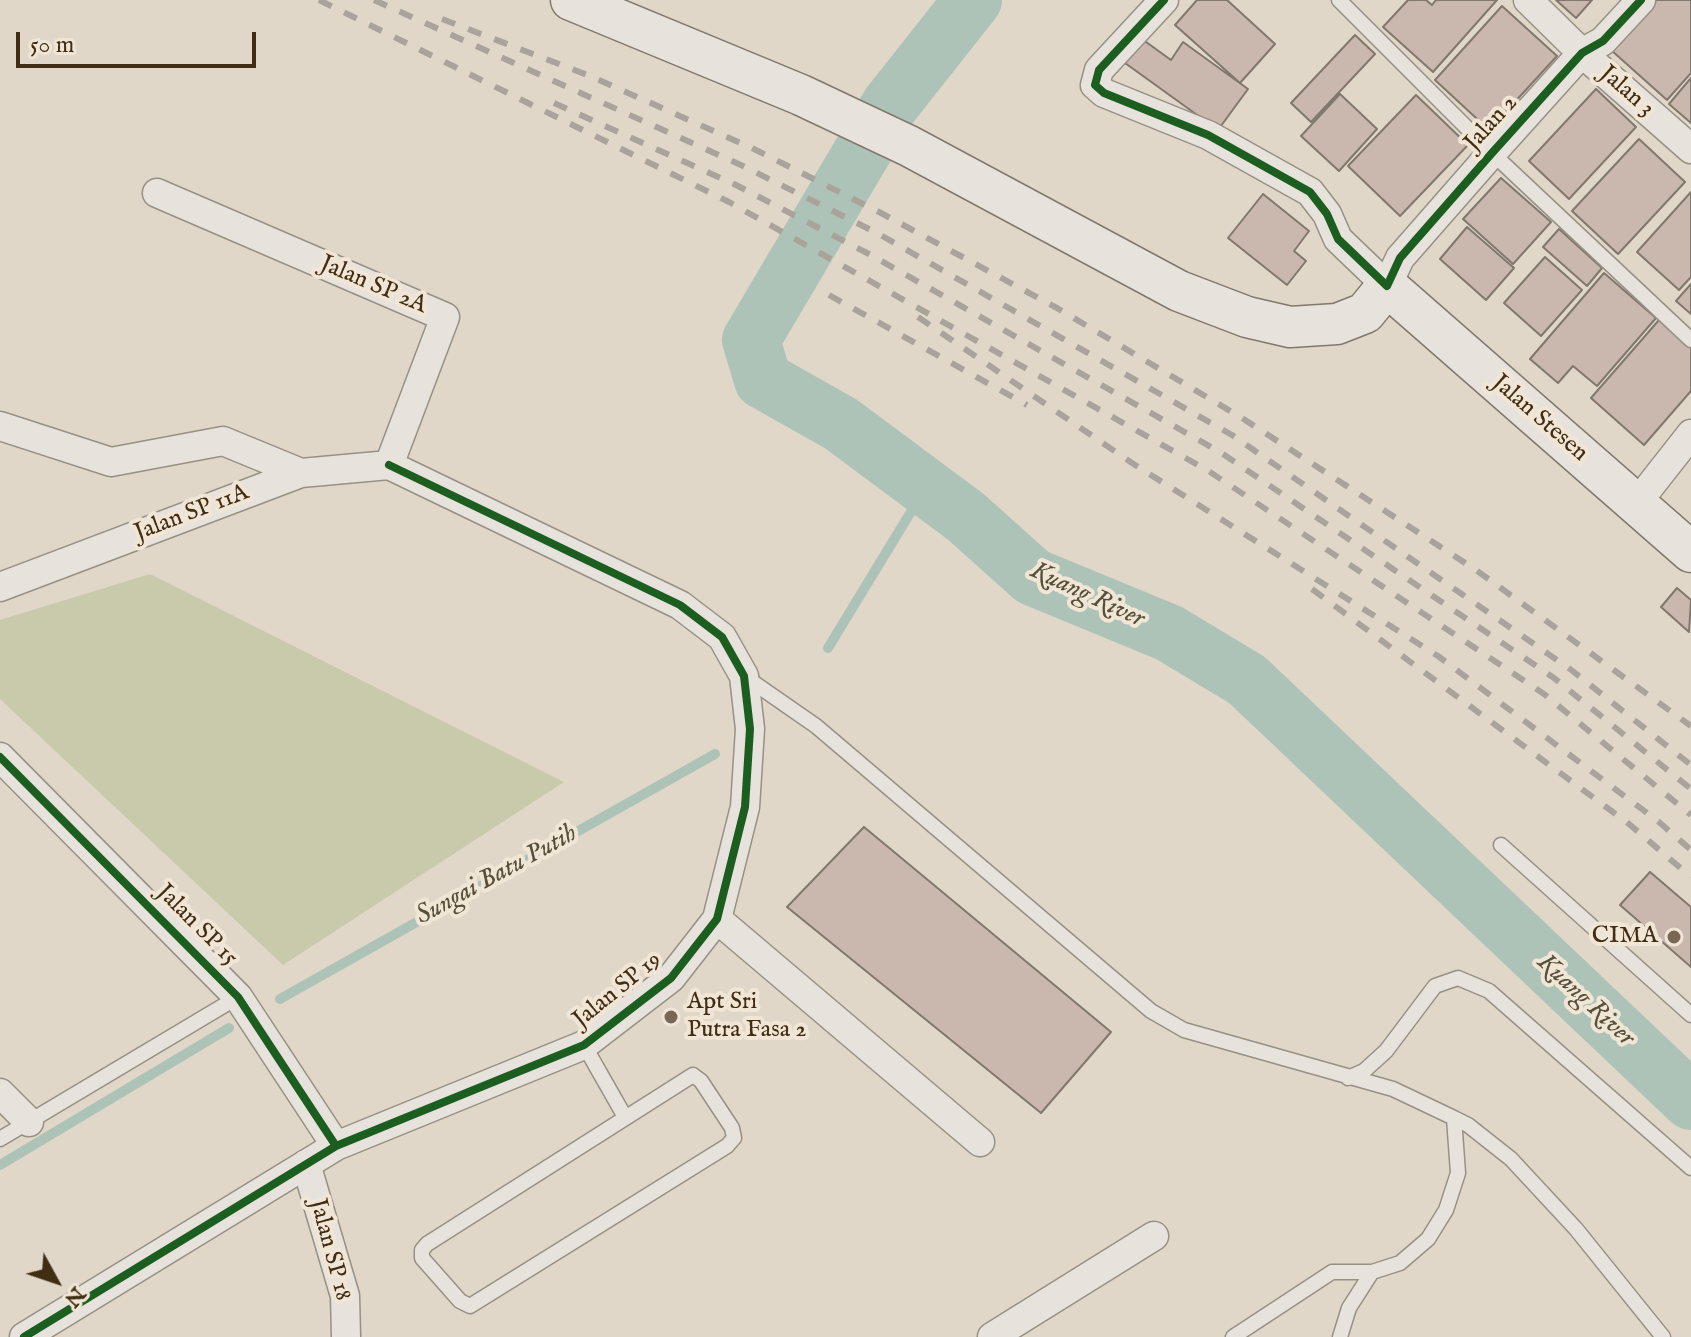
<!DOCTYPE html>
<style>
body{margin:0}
#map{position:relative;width:1691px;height:1337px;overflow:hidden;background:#e0d7c8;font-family:"IM FELL English",serif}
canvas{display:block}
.north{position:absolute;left:16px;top:1241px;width:80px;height:80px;-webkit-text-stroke:6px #f1e6d5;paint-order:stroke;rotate:130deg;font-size:22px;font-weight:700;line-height:32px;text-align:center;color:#402d14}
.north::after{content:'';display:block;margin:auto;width:28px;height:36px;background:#402d14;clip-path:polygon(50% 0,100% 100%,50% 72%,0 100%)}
.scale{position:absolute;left:16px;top:32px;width:240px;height:36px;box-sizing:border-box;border:4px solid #402d14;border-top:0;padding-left:10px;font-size:24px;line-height:28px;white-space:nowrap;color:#402d14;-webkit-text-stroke:6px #f1e6d5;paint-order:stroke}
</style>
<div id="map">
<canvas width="1691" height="1337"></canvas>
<div class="north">N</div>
<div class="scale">50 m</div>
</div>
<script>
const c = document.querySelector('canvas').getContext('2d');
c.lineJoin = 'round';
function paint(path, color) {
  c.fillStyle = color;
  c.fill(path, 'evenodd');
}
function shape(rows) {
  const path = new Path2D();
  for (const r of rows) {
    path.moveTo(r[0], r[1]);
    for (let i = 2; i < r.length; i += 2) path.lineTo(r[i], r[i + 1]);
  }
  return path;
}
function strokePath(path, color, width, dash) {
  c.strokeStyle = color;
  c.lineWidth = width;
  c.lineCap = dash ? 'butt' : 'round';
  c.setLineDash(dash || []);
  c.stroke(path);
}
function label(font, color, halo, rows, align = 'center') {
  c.font = font + ' "IM FELL English",serif';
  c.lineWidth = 8;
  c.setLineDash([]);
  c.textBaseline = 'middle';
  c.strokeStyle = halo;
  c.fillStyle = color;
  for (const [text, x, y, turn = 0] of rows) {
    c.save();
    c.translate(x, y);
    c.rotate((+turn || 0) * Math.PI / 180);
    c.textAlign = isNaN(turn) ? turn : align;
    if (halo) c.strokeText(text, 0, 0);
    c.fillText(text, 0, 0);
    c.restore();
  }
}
paint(shape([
 [150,574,564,782,283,965,0,699,0,620]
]), '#c8caab');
strokePath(shape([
 [828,648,926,487],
 [280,999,715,754],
 [0,1165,229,1028]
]), '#aec3b8', 10);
strokePath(shape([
 [973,0,890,105,751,340,763,380,841,424,966,517,1033,577,1169,633,1247,680,1691,1101]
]), '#aec3b8', 58);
const building = shape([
 [1197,0,1227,0,1275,44,1240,83,1175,25,1197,0],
 [1408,0,1426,0,1432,5,1436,0,1497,0,1433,72,1383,27,1408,0],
 [1556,0,1592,0,1576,18,1556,0],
 [1656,0,1691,0,1691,73,1667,100,1611,50,1656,0],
 [1502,6,1557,56,1489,130,1435,80,1502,6],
 [1355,35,1375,54,1311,122,1291,103,1355,35],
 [1142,39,1171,60,1183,42,1248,89,1218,130,1125,63,1142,39],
 [1691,78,1691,123,1669,104,1691,78],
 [1596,89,1636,127,1569,199,1529,161,1596,89],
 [1340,94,1377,129,1339,171,1301,136,1340,94],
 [1416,95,1468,145,1400,216,1348,166,1416,95],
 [1639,139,1685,182,1618,254,1572,211,1639,139],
 [1501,178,1551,222,1513,264,1463,219,1501,178],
 [1691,192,1691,277,1679,290,1637,252,1691,192],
 [1263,194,1309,231,1294,251,1306,261,1287,285,1228,238,1263,194],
 [1467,227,1514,268,1486,300,1440,259,1467,227],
 [1559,229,1602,268,1587,286,1543,247,1559,229],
 [1545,257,1582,290,1541,336,1504,303,1545,257],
 [1604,273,1656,318,1597,386,1573,366,1558,383,1530,359,1604,273],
 [1691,284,1691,314,1676,301,1691,284],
 [1659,320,1691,348,1691,391,1644,445,1591,398,1659,320],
 [1677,588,1691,600,1689,632,1661,607,1677,588],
 [864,827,1111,1032,1041,1113,787,907,864,827],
 [1650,872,1691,907,1691,967,1620,905,1650,872]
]);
paint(building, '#cab8ae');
strokePath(building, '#80786d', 2);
const lane = shape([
 [1339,0,1492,153,1691,340],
 [744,676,816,726,1151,1011,1184,1030,1393,1089,1454,1118,1458,1173,1446,1210,1428,1239,1400,1263,1372,1272,1332,1272,1233,1337],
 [1501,845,1691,1015],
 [584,1045,625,1117],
 [693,1075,701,1081,732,1128,734,1138,727,1146,470,1306,460,1301,422,1258,422,1250,427,1244,693,1075],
 [1348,1078,1364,1071,1386,1051,1435,986,1458,978,1489,991,1691,1168],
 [1454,1118,1468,1125,1511,1159,1576,1229,1663,1337],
 [0,1139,238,997],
 [1340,1337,1349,1308,1372,1272]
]);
const street = shape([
 [1164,0,1099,70,1095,85,1104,93,1208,135,1310,192,1327,214,1338,239,1387,286,1400,258,1492,153,1582,53,1603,41,1641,0],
 [1528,0,1582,53,1691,149],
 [157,193,445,317,389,465],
 [0,426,111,462,223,441,301,473],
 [1636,504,1691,434],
 [0,587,301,473,389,465],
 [0,757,238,997,336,1146],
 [717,919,980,1142],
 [0,1093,29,1122],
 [306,1164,345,1296,346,1337],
 [24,1337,336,1146,584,1045,671,978,717,919,745,807,750,729,744,676,722,637,680,605,389,465],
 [992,1337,1154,1236]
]);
const secondary = shape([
 [571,0,801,95,909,146,1179,291,1247,317,1290,327,1337,324,1365,313,1387,286,1691,552]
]);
strokePath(lane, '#979084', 17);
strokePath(street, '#979084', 31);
strokePath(secondary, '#80786d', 43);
strokePath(lane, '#e7e2db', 14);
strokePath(street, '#e7e2db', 28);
strokePath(secondary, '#e7e2db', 40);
strokePath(shape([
 [319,0,729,202,1207,470,1544,694,1691,815],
 [374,0,743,166,877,233,1232,435,1570,669,1691,765],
 [442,19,590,76,754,149,881,213,1057,308,1242,418,1476,570,1691,726],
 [554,103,736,185,869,254,1220,452,1554,678,1691,789],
 [829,295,1027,405],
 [918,317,1132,463,1438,656,1659,822,1691,850],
 [1312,589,1629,824,1691,877]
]), '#a9a39b', 6, [14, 14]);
strokePath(shape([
 [1164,0,1099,70,1095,85,1104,93,1208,135,1310,192,1327,214,1338,239,1387,286,1400,258,1492,153,1582,53,1603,41,1641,0],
 [0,757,238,997,336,1146],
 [24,1337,336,1146,584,1045,671,978,717,919,745,807,750,729,744,676,722,637,680,605,389,465]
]), '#1b5e20', 8);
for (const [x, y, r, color] of [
 [1674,937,8,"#786853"],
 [671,1017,8,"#786853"]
]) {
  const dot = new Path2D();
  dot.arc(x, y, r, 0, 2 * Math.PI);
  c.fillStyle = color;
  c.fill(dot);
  strokePath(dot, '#f1e6d5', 3);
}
label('24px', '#402d14', '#f1e6d5', [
 ["Jalan 3",1626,92,41],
 ["Jalan 2",1492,124,-48],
 ["Jalan SP 2A",373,286,23],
 ["Jalan Stesen",1539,419,41],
 ["Jalan SP 11A",192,514,-21],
 ["Jalan SP 15",196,926,45],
 ["Jalan SP 19",618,991,-39],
 ["Jalan SP 18",329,1250,75]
]);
label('24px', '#402d14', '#f1e6d5', [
 ["CIMA",1658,937],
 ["Apt Sri",687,1003,"left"],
 ["Putra Fasa 2",687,1031,"left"]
], 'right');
label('italic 26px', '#56503b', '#f1e6d5', [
 ["Kuang River",1087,596,25],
 ["Sungai Batu Putih",497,876,-29],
 ["Kuang River",1585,1001,43]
]);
</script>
